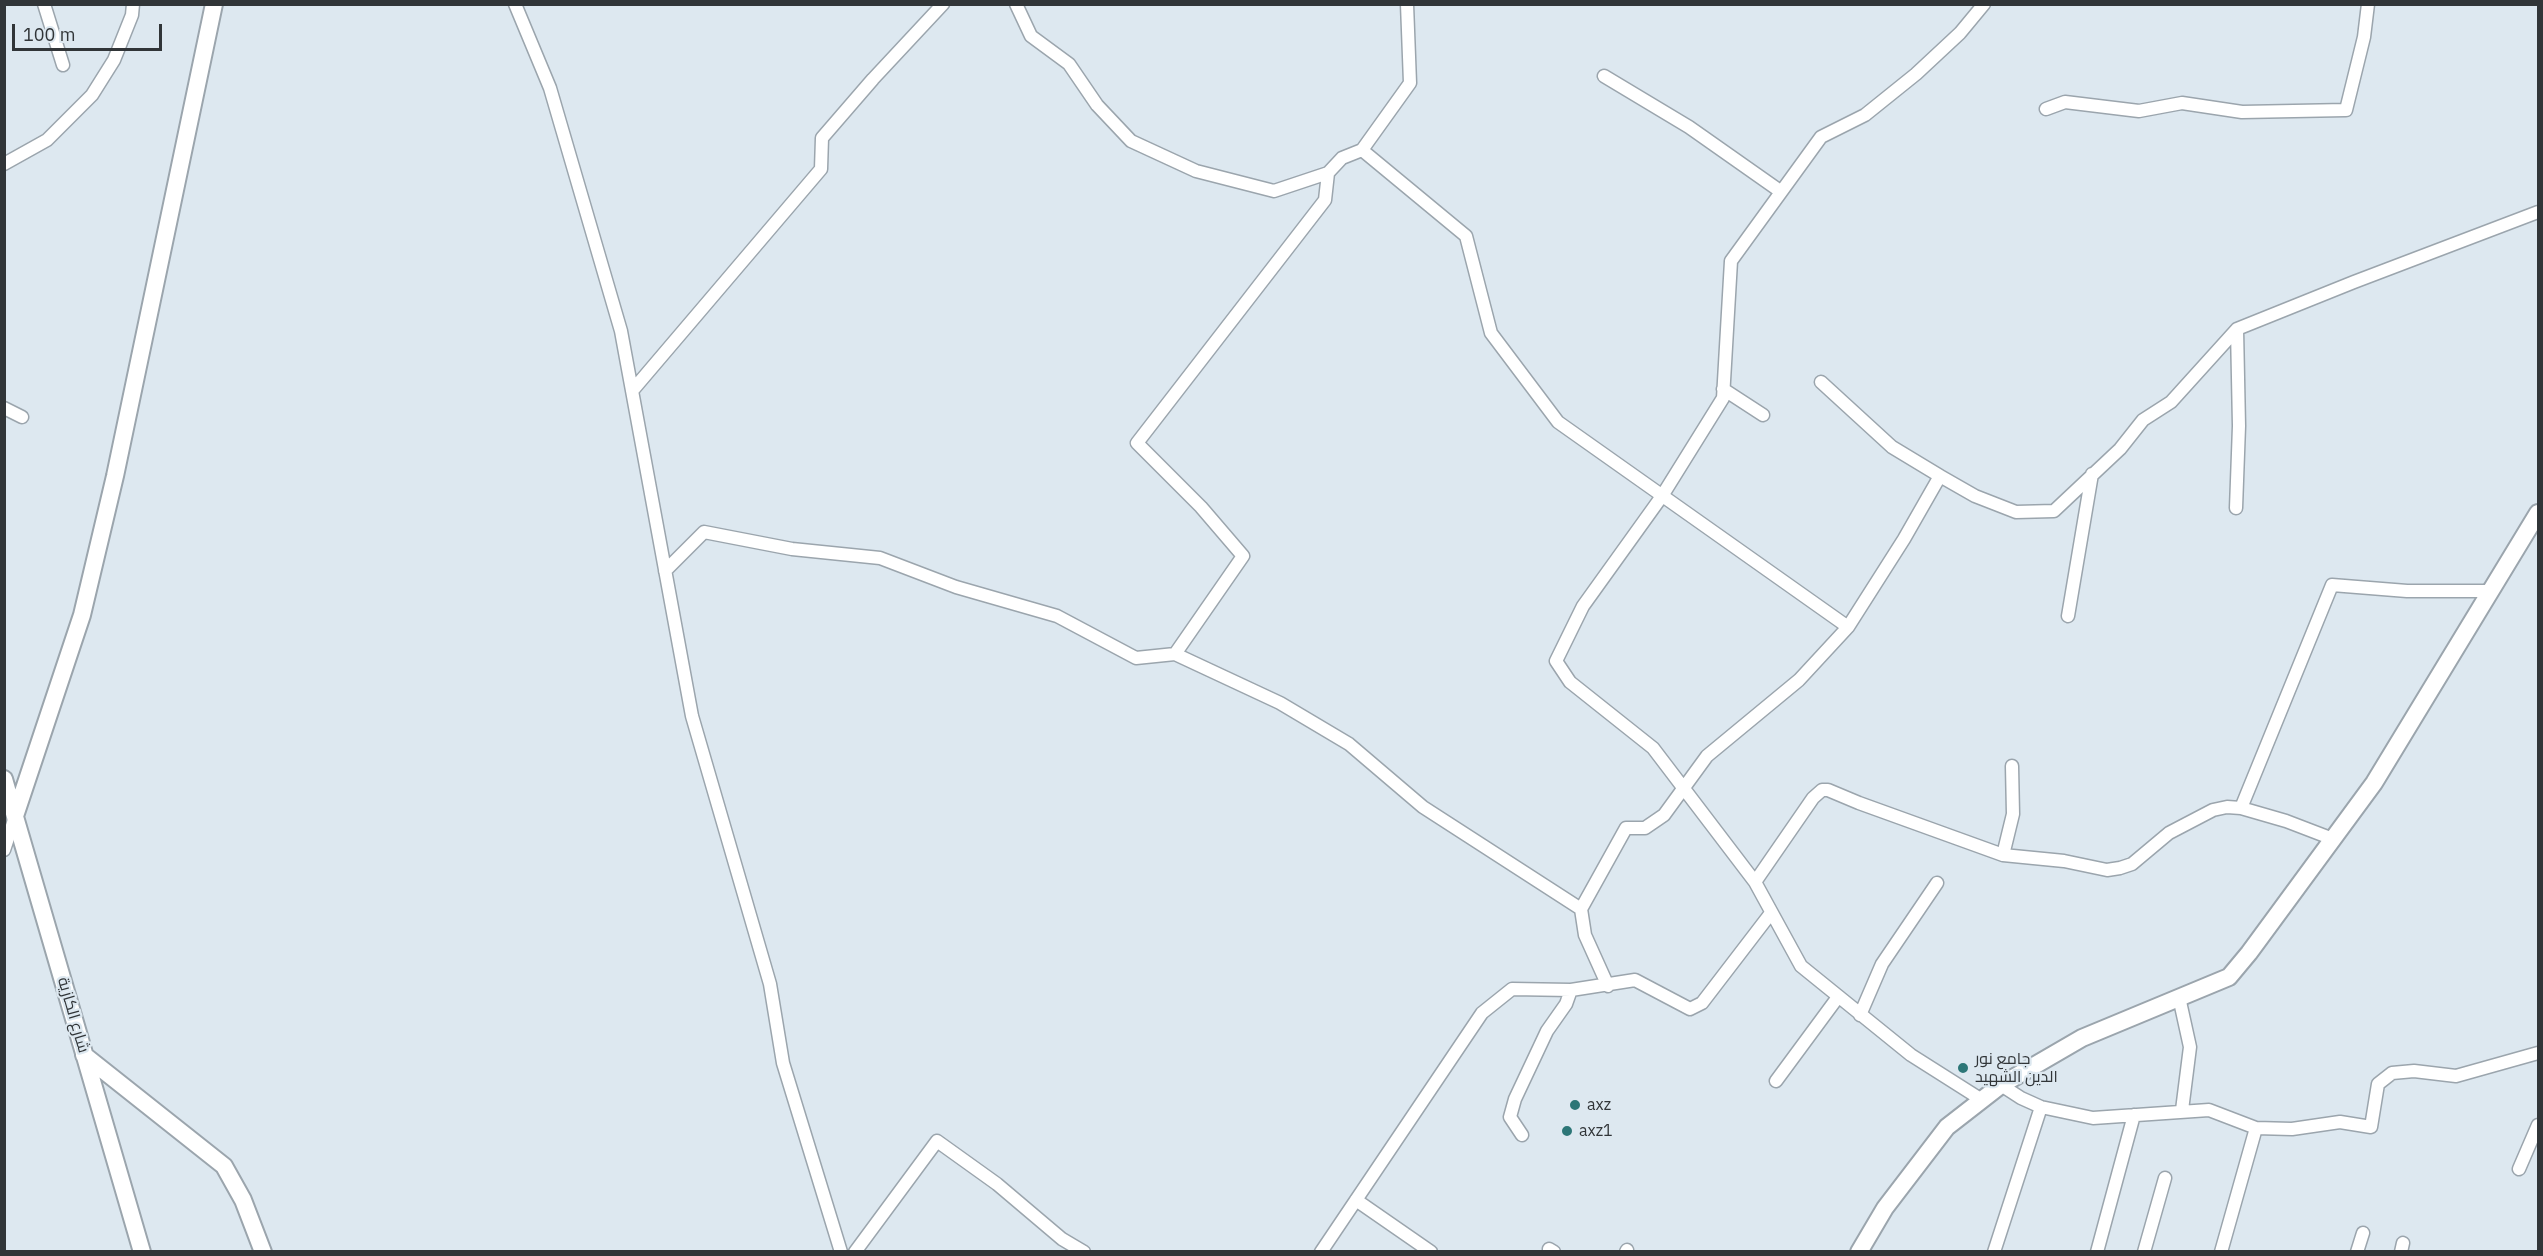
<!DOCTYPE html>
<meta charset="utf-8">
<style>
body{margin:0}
#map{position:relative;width:2543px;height:1256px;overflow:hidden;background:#dde8f0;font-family:"IBM Plex Sans",sans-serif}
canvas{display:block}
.frame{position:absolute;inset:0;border:6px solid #313538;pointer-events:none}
.scale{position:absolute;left:12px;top:24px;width:150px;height:27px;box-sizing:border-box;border:3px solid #313538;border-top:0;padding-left:8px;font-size:18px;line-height:21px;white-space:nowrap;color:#313538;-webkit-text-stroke:4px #dde8f0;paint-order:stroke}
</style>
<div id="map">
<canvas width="2543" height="1256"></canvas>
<div class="frame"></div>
<div class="scale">100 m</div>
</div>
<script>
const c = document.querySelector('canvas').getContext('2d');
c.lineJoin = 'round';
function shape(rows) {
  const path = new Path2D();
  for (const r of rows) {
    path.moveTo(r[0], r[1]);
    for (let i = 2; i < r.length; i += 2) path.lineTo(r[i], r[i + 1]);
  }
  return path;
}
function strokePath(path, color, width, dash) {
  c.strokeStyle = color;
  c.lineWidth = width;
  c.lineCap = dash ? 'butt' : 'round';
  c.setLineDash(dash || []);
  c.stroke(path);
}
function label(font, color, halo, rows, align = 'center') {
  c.font = font + ' "IBM Plex Sans",Cairo,sans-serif';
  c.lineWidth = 4.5;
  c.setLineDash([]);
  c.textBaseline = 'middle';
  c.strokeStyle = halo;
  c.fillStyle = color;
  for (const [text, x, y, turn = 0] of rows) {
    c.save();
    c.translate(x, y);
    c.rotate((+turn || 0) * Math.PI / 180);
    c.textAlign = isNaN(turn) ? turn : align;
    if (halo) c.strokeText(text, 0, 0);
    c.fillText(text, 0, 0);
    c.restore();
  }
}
const street = shape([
 [44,4,63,65],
 [515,4,550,88,621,331,692,716,770,984,783,1063,841,1252],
 [1016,4,1031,36,1069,64,1097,105,1131,141,1196,171,1274,191,1328,173],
 [1407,4,1410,83,1362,150,1466,236,1491,333,1558,422,1848,627],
 [1604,76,1689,127,1780,191],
 [2046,109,2065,102,2139,111,2182,103,2242,112,2346,110,2364,37,2368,4],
 [4,164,47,140,92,95,114,60,132,15,133,4],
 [1821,382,1892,447,1940,476],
 [1723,389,1763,415],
 [632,391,821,169,822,138,873,79,943,4],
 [4,408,22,417],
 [2236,508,2239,426,2237,329],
 [665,571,704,532,792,549,880,558,956,587,1057,616,1136,658,1175,654,1280,703,1349,744,1423,807,1581,909],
 [2068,616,2092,474],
 [1175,654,1243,556,1201,507,1137,443,1325,200,1328,173,1342,158,1362,150],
 [2241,808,2332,585,2407,591,2491,591],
 [4,850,15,817],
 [2003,855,2013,814,2012,766],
 [1755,882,1813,798,1822,790,1828,790,1859,803,2003,855,2064,861,2107,870,2120,868,2132,864,2169,833,2213,810,2227,807,2241,808,2286,821,2333,839],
 [1608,986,1585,935,1581,909,1626,828,1645,828,1664,815,1707,756,1799,680,1848,627,1904,539,1940,476,1975,496,2016,512,2054,511,2120,449,2143,420,2171,402,2237,329,2354,282,2538,212],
 [2179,997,2190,1047,2182,1110],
 [1860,1015,1882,964,1937,883],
 [1776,1081,1838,997],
 [2001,1085,2021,1098,2041,1107,2093,1118,2209,1110,2256,1128,2292,1129,2340,1122,2371,1127,2378,1084,2392,1073,2414,1071,2456,1076,2538,1053],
 [1982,1100,1911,1055,1801,966,1755,882,1653,748,1570,682,1556,661,1583,606,1662,496,1723,398,1731,261,1821,137,1865,115,1916,74,1960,33,1984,4],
 [1522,1135,1510,1117,1515,1099,1547,1031,1566,1004,1571,990],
 [2519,1169,2538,1125],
 [1356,1200,1431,1252],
 [1549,1249,1554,1252],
 [855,1252,937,1141,997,1184,1062,1239,1084,1252],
 [1321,1252,1482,1013,1512,989,1571,990,1635,980,1690,1009,1702,1003,1771,913],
 [1626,1252,1627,1250],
 [1994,1252,2041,1107],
 [2097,1252,2134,1115],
 [2144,1252,2165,1178],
 [2221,1252,2256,1128],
 [2357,1252,2363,1233],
 [2401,1252,2403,1243]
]);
const secondary = shape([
 [4,779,142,1252],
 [15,816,82,615,115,476,214,4],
 [84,1055,224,1166,243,1200,263,1252],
 [1859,1252,1885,1208,1947,1127,2001,1085,2082,1038,2229,977,2249,953,2374,783,2538,513]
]);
strokePath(street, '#9ba5ad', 15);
strokePath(secondary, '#9ba5ad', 20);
strokePath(street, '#fff', 12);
strokePath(secondary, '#fff', 16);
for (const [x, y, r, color] of [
 [1963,1068,6,"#2c7677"],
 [1575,1105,6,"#2c7677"],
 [1567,1131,6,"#2c7677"]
]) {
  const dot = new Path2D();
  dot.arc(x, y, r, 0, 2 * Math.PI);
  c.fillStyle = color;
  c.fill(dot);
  strokePath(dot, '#dde8f0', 2);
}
label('16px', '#313538', '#dde8f0', [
 ["شارع الكازية",73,1015,74]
]);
label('16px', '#313538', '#dde8f0', [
 ["جامع نور",1975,1059],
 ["الدين الشهيد",1975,1077],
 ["axz",1587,1105],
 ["axz1",1579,1131]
], 'left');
</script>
